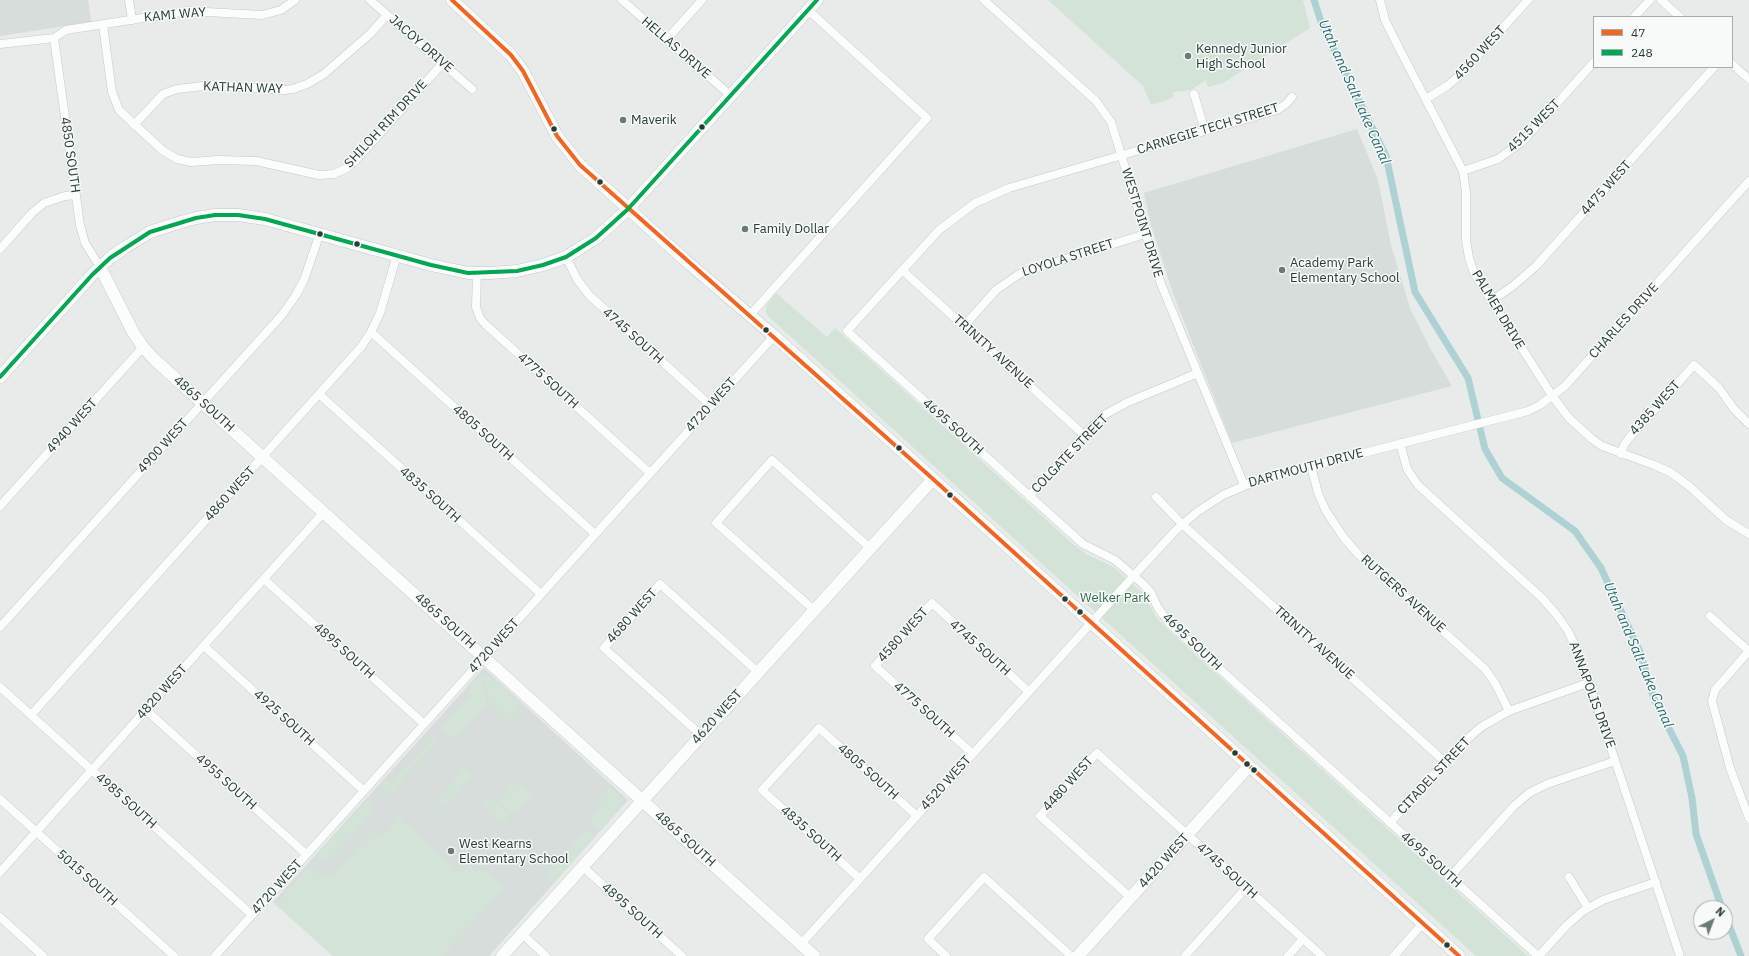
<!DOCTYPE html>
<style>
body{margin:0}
#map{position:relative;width:1749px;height:956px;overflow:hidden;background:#e7ecea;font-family:"IBM Plex Sans",sans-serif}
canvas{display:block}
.legend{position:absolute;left:1593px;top:16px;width:140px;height:52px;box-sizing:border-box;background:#f7faf8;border:1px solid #a4aeaa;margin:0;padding:5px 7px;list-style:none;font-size:12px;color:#273d36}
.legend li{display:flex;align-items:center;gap:8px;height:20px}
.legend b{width:20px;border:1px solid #a4aeaa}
.north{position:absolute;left:1693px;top:900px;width:40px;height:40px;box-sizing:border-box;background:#f7faf8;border:1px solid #a4aeaa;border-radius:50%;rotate:42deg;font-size:11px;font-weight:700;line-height:16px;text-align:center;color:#273d36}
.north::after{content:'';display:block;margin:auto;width:14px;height:18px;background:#6a7a75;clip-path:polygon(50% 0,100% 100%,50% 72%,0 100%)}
</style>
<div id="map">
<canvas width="1749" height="956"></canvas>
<ul class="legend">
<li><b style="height:5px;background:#f26522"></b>47</li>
<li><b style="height:5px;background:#00a651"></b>248</li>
</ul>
<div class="north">N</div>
</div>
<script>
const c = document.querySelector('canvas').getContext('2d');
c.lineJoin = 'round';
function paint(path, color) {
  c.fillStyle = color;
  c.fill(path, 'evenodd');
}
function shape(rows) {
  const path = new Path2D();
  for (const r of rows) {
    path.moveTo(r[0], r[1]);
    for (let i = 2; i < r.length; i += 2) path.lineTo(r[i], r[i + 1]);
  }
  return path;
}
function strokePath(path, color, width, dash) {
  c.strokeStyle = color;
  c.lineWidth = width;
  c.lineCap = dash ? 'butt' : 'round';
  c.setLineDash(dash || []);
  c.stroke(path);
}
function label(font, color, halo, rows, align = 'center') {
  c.font = font + ' "IBM Plex Sans",sans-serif';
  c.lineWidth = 3;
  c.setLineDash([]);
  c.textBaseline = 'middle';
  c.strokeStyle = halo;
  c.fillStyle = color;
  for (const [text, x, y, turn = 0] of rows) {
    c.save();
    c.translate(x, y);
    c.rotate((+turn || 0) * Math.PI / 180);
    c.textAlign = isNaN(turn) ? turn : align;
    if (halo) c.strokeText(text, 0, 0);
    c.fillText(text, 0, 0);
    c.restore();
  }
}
paint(shape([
 [0,0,88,0,91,22,0,36],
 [1357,129,1378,180,1391,245,1410,308,1430,348,1452,386,1232,443,1174,296,1151,225,1144,193],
 [484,668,628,800,489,956,333,956,273,902]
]), '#d6ddda');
paint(shape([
 [1048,0,1303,0,1310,28,1223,83,1208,87,1206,80,1191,90,1173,92,1173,98,1151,105,1143,86],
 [776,293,827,337,835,328,1074,545,1088,555,1112,566,1143,593,1156,617,1168,630,1528,956,1476,956,769,317,766,313,766,306],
 [482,673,487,704,456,739,453,739,441,728,471,694,470,684],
 [483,673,488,675,522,705,509,720,507,720,489,703],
 [434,736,437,739,437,742,391,792,388,793,380,786,386,779,391,783],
 [459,768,461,770,463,768,473,777,445,809,436,801,460,773,458,770],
 [521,784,533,795,518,810,516,809,511,814,499,801,511,786],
 [609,786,622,798,624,804,600,831,589,820,602,805,596,800],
 [368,800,373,807,372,814,331,859,326,862,319,861,315,857],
 [487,800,492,800,496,804,499,803,509,813,510,816,502,825,483,808,482,804],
 [391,810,461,873,469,865,477,872,484,869,505,888,443,956,333,956,275,904,309,866,321,875,329,876,334,873,373,830,381,837,397,820,389,812],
 [587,828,596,836,553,883,544,874]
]), '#d3e3d7');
strokePath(shape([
 [1314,0,1322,25,1386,156,1415,292,1468,378,1485,449,1502,478,1575,531,1601,568,1640,652,1654,699,1683,756,1692,798,1696,834,1722,908],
 [1725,915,1741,956]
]), '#aed1d4', 7);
const street = shape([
 [129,0,132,20],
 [370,0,472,89],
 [622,0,730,95],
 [984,0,1096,101,1111,122,1161,284,1244,485],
 [1380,0,1385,20,1399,48,1463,171,1466,192,1466,240,1469,258,1474,273,1553,397,1569,418,1592,439,1602,446,1654,465,1670,472,1689,486,1726,520,1749,534],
 [1661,0,1680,17],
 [1634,17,1650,0],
 [103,25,112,92,119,110,162,150,177,159,191,162,218,160,256,161,319,175,334,174,347,168,356,160,442,64],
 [54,38,80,225,85,243,100,267],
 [667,39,702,0],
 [0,44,54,38,66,30,188,11,262,15,281,10,295,0],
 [1732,64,1749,79],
 [1194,94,1205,131],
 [1292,97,1286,104,1277,110,1009,188,975,203,939,230,847,331,1083,544,1115,560,1143,584,1151,593,1158,608,1170,624,1538,956],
 [1426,99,1447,86,1460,75,1528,0],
 [134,125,163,94,177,89,212,85,284,90,293,89,307,84,324,74,371,33,387,15],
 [1463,171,1498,159,1522,142,1594,62],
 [0,249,32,213,44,203,65,196,76,195],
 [566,257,577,279,589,295,711,406],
 [902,270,1084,435],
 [477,273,476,307,480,318,485,324,650,473],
 [1491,301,1513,286,1536,266,1714,67],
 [750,315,927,118,808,10],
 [964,326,996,290,1021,273,1145,234],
 [371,332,595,534],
 [320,395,541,594],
 [1400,443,1407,469,1418,485,1542,598,1556,614,1568,631,1576,648,1593,694,1680,956],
 [1621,454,1624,445,1629,438,1694,365,1719,388,1734,409,1749,424],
 [1311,466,1318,493,1326,511,1344,538,1358,554,1485,669,1495,683,1509,711],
 [1029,496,1084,435,1104,415,1128,402,1198,373],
 [1156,497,1182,524,1445,762],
 [0,506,143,347],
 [264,579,424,724],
 [814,610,716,523,772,460,870,548],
 [1710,616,1749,651],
 [0,627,282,315,296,295,304,280,320,233],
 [204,646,364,791],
 [1749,651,1715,690,1712,701,1730,768,1749,818],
 [0,687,252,915],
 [146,710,306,854],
 [31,715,361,347,371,332,380,313,397,255],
 [701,735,604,648,660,584,758,672],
 [973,754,875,666,932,603,1029,692],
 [0,799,174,956],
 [1390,823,1456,749,1481,727,1509,711,1588,683],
 [583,867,682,956],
 [0,872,324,512],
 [1450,877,1514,806,1529,793,1547,784,1615,761],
 [1569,877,1588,908],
 [860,879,762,790,819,728,917,816],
 [1131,898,1040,816,1097,753,1322,956],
 [0,917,43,956],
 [522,934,546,956],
 [801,944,1139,570,1175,531,1197,512,1223,495,1258,480,1528,411,1540,405,1565,386,1749,181],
 [215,956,774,336],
 [946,956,928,939,984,877,1071,956],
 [1185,956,1246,888],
 [1288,956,1303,939],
 [1394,956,1423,923],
 [1539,956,1567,925,1583,911,1603,900,1656,882]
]);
const secondary = shape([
 [452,0,511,55,523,71,557,136,580,165,685,260,774,336,933,479,1459,956],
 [100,267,133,332,143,347,155,360,814,956],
 [0,377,92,275,110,258,124,248,150,232,181,222,196,218,215,215,238,215,265,219,431,265,468,273,491,273,517,271,543,265,566,257,596,238,628,209,817,0],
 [502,956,933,479],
 [1078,956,1249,766]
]);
strokePath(street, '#c4c9c7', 9);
strokePath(secondary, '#c5cac8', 13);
strokePath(street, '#fbfcfc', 8);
strokePath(secondary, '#fbfcfc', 12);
strokePath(shape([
 [452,0,511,55,523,71,557,136,580,165,933,479,1459,956]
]), '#f26522', 4);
strokePath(shape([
 [0,377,92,275,110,258,150,232,196,218,215,215,238,215,265,219,431,265,468,273,517,271,543,265,566,257,596,238,628,209,817,0]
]), '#00a651', 4);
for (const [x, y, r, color] of [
 [1188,56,4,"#6a7a75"],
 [623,120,4,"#6a7a75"],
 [702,127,3.5,"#273d36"],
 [554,129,3.5,"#273d36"],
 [600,182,3.5,"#273d36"],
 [745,229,4,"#6a7a75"],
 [320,234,3.5,"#273d36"],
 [357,244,3.5,"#273d36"],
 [1282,270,4,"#6a7a75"],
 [766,330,3.5,"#273d36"],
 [899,448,3.5,"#273d36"],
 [950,495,3.5,"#273d36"],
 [1065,599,3.5,"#273d36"],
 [1080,612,3.5,"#273d36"],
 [1235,753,3.5,"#273d36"],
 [1247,764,3.5,"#273d36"],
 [1254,770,3.5,"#273d36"],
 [451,851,4,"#6a7a75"],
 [1447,945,3.5,"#273d36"]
]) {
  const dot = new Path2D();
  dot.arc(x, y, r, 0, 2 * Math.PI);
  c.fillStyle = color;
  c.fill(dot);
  strokePath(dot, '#f7faf8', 1.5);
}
label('13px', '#273d36', '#f7faf8', [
 ["KAMI WAY",175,15,-5],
 ["JACOY DRIVE",421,44,41],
 ["HELLAS DRIVE",676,48,41],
 ["4560 WEST",1480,53,-47],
 ["KATHAN WAY",243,88,2],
 ["SHILOH RIM DRIVE",386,124,-47],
 ["4515 WEST",1534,126,-45],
 ["CARNEGIE TECH STREET",1208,129,-17],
 ["4850 SOUTH",70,155,82],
 ["4475 WEST",1606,188,-48],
 ["WESTPOINT DRIVE",1142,223,73],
 ["LOYOLA STREET",1068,258,-18],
 ["PALMER DRIVE",1498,310,59],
 ["CHARLES DRIVE",1624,321,-48],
 ["4745 SOUTH",633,336,42],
 ["TRINITY AVENUE",993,352,42],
 ["4775 SOUTH",548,381,42],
 ["4865 SOUTH",204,404,42],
 ["4720 WEST",711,405,-48],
 ["4385 WEST",1655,408,-48],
 ["4940 WEST",72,426,-48],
 ["4695 SOUTH",953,427,42],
 ["4805 SOUTH",483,433,42],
 ["4900 WEST",163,446,-48],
 ["COLGATE STREET",1070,454,-46],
 ["DARTMOUTH DRIVE",1306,468,-15],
 ["4860 WEST",230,494,-48],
 ["4835 SOUTH",430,495,42],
 ["RUTGERS AVENUE",1403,594,42],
 ["4680 WEST",632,616,-48],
 ["4865 SOUTH",445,621,42],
 ["4580 WEST",903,635,-48],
 ["4695 SOUTH",1192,642,44],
 ["TRINITY AVENUE",1314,643,42],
 ["4720 WEST",494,646,-48],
 ["4745 SOUTH",980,648,42],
 ["4895 SOUTH",344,651,42],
 ["4820 WEST",162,692,-48],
 ["ANNAPOLIS DRIVE",1592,695,70],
 ["4775 SOUTH",924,710,42],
 ["4620 WEST",717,717,-48],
 ["4925 SOUTH",284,718,42],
 ["4805 SOUTH",868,772,42],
 ["CITADEL STREET",1434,776,-47],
 ["4955 SOUTH",226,782,42],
 ["4520 WEST",946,783,-48],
 ["4480 WEST",1068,784,-48],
 ["4985 SOUTH",126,801,42],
 ["4835 SOUTH",811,834,42],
 ["4865 SOUTH",685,839,42],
 ["4695 SOUTH",1431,860,42],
 ["4420 WEST",1164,861,-48],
 ["4745 SOUTH",1227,871,42],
 ["5015 SOUTH",87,878,42],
 ["4720 WEST",277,887,-48],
 ["4895 SOUTH",632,911,42]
]);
label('13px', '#273d36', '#f7faf8', [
 ["Kennedy Junior",1196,49],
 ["High School",1196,64],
 ["Maverik",631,120],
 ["Family Dollar",753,229],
 ["Academy Park",1290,263],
 ["Elementary School",1290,278],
 ["West Kearns",459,844],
 ["Elementary School",459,859]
], 'left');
label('13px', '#367049', '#f7faf8', [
 ["Welker Park",1115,598]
]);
label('italic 14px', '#286a73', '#f7faf8', [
 ["Utah and Salt Lake Canal",1354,92,66],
 ["Utah and Salt Lake Canal",1638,655,67]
]);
</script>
